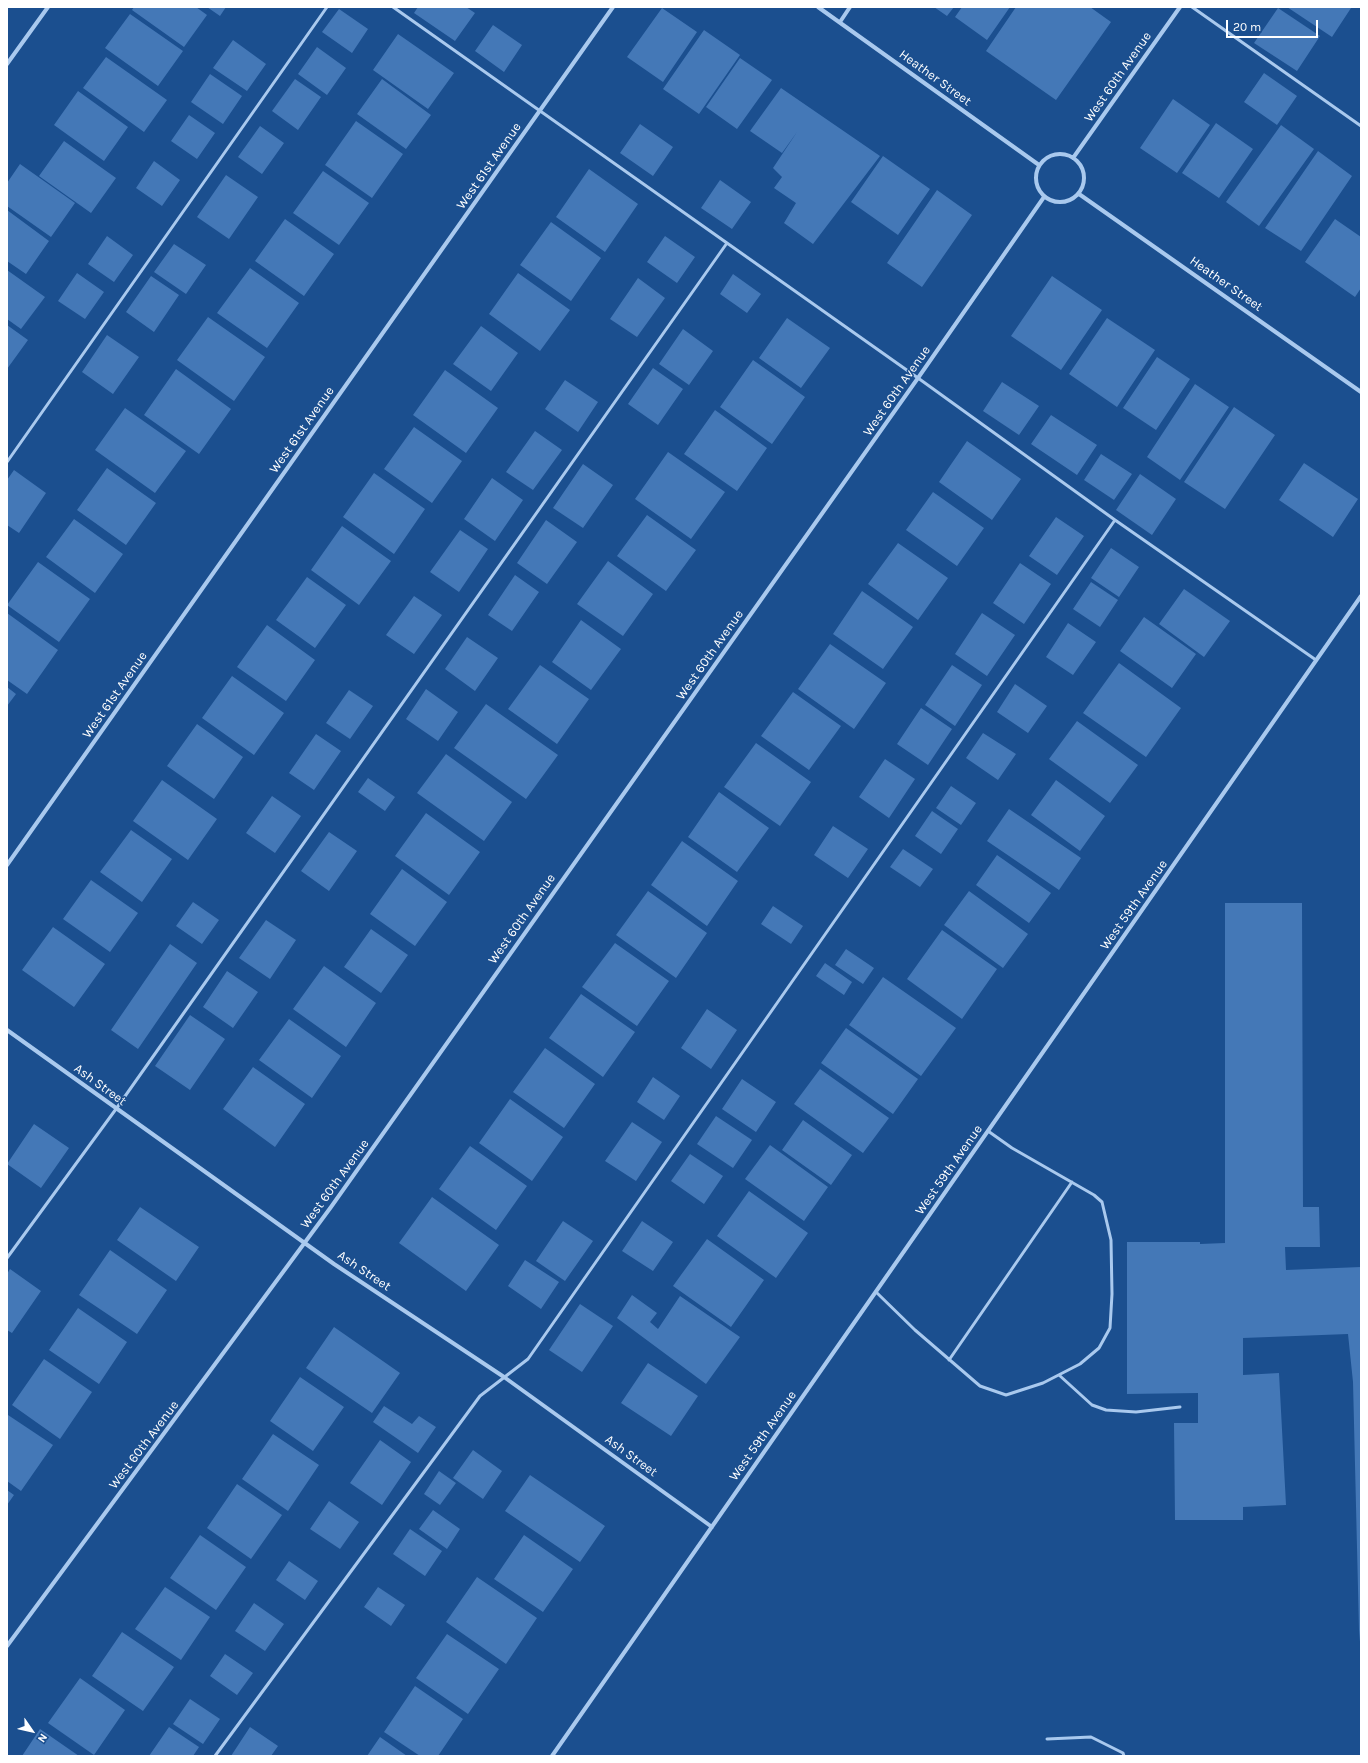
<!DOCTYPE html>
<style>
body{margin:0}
#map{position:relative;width:1368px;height:1763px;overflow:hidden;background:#1b4f8f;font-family:Karla,sans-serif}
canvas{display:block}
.frame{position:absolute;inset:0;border:8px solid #fff;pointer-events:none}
.north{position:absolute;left:12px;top:1711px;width:40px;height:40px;-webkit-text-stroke:3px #1b4f8f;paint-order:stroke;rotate:124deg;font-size:11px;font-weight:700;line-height:16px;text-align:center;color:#fff}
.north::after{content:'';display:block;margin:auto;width:14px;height:18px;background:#fff;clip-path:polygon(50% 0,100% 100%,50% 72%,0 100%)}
.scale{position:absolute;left:1226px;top:20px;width:92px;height:18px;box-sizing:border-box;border:2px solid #fff;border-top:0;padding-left:5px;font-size:12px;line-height:14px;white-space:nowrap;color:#fff;-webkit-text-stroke:3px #1b4f8f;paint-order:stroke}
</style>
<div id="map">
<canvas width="1368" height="1763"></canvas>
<div class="frame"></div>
<div class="north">N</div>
<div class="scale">20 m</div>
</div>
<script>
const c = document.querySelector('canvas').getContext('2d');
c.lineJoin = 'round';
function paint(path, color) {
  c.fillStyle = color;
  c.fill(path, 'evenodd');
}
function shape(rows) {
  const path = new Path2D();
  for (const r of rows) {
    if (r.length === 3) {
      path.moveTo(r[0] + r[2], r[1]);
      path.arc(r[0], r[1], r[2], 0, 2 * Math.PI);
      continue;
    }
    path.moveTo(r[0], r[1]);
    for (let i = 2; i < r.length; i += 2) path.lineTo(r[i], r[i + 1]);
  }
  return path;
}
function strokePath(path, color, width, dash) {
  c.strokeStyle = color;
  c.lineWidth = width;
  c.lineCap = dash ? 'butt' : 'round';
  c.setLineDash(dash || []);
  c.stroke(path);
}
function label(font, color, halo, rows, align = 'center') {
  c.font = font + ' Karla,sans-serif';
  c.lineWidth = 3;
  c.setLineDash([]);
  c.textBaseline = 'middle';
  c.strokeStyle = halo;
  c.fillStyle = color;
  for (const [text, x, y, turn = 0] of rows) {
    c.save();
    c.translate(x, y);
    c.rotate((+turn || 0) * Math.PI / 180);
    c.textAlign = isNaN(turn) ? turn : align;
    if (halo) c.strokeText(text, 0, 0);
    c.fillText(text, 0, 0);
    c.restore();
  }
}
paint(shape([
 [134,7,196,7,207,15,184,47,132,10],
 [207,7,226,7,220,16],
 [418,7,466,7,475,13,455,41,414,13],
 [934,7,954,7,947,16],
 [962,7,1010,7,987,40,955,17],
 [1016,7,1090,7,1111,22,1056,100,986,51],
 [1287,7,1349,7,1351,8,1332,37],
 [662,8,697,32,663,82,627,57],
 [1278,8,1320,36,1297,71,1254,43],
 [339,9,368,29,352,53,322,32],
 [130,14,183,51,158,86,105,48],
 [493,25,522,45,504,72,475,51],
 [704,30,740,55,699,114,663,89],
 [398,34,454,73,428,109,373,70],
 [233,40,266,64,247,91,213,68],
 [317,47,346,68,327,95,298,74],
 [106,57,167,100,144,132,83,88],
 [740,58,772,80,737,129,706,107],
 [1264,73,1297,96,1277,125,1244,102],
 [210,74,242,96,223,124,191,102],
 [295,79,321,97,298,130,272,111],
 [382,79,431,115,406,149,357,114],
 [781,88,880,156,813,244,784,223,796,203,774,188,782,177,773,168,797,132,782,153,750,131],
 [78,91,128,127,104,161,54,125],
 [1173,99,1210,125,1177,173,1140,148],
 [189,115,215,133,197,159,171,141],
 [356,121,403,154,372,198,325,165],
 [1216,123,1253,149,1219,198,1182,173],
 [640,124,673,147,653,176,620,153],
 [1281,125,1314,149,1259,226,1226,202],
 [260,126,284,143,262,174,238,157],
 [64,141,116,178,91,213,39,176],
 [1318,151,1352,176,1301,251,1265,228],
 [883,156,930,189,898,235,851,202],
 [154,161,180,180,162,206,136,188],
 [20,164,75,203,51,237,7,206,7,183],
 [589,169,638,204,605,252,556,217],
 [323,171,369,203,339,245,293,213],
 [226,175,258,197,229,239,197,217],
 [720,180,751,202,732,229,701,208],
 [937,190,972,215,922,287,887,263],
 [7,210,49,241,26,274,7,261],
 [285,219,334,254,304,296,255,261],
 [1335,219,1361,237,1361,288,1355,297,1305,262],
 [551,222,601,258,571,301,520,265],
 [107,236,133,255,114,282,88,264],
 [665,236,695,257,677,283,647,262],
 [174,244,206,265,186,294,154,272],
 [250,268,299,303,267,348,217,313],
 [7,270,45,297,21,329,7,319],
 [77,273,104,292,85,319,58,301],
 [518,273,570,310,540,351,489,314],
 [733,274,761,294,747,313,720,294],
 [151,276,179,295,154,332,126,312],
 [1052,276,1102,310,1061,370,1011,336],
 [638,278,665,298,637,337,610,319],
 [208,317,265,357,234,401,177,360],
 [787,318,830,348,801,388,759,358],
 [1107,318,1155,350,1117,407,1069,374],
 [7,325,28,340,7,369],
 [481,326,518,353,491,391,453,364],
 [683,329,713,351,689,385,659,364],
 [107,335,139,357,113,394,82,372],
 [1157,357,1190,379,1156,430,1123,408],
 [753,360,805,397,772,444,720,407],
 [653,368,683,389,658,425,628,404],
 [176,369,231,409,199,454,144,415],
 [445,370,498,408,466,453,413,415],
 [565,380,598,402,578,432,545,409],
 [1002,382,1039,406,1019,435,983,411],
 [1195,384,1229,407,1180,480,1147,457],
 [1234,407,1275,435,1225,509,1184,482],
 [125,408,186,451,155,493,95,450],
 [715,410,767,448,737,491,684,454],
 [1051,415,1097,445,1077,475,1031,444],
 [414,427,462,461,432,503,384,469],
 [535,431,562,450,533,490,506,472],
 [967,441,1021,479,992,520,939,482],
 [668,452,725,492,691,539,635,499],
 [1101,454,1132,474,1114,500,1084,480],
 [1304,463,1358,499,1333,537,1279,500],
 [583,464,613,485,583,528,553,508],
 [107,468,156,503,126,545,77,510],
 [14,470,46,493,19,533,7,525,7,480],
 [374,473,425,509,394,554,343,517],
 [1140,474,1176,499,1152,535,1116,510],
 [492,478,523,500,495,541,464,519],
 [933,492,984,528,957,566,906,530],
 [647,515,696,550,666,591,617,556],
 [1056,517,1084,536,1057,575,1029,556],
 [74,519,123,554,95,593,46,557],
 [546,520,577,542,547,584,517,563],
 [342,526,391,561,359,605,311,570],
 [460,530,488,549,459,592,430,572],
 [898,543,948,578,918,620,868,584],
 [1111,548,1139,567,1119,597,1091,578],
 [608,561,653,594,623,636,577,604],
 [38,562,90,599,59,642,7,605],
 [1020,563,1051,584,1024,624,993,603],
 [515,575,539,592,512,631,488,615],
 [307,577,346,605,315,648,276,620],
 [1091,582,1118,600,1100,627,1073,609],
 [1184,589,1230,621,1204,657,1159,624],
 [862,591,913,627,883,669,833,634],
 [414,596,442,615,414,654,386,635],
 [7,613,58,650,27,694,7,680],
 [982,613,1015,635,987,676,955,654],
 [1144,617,1196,654,1172,688,1120,651],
 [581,620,621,649,591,690,552,662],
 [1068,623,1096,642,1073,675,1046,657],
 [267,625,315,660,286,701,237,667],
 [467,637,498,658,475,691,445,669],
 [830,644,886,683,854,729,798,689],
 [1119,663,1181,708,1146,757,1083,713],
 [540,665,589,699,557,744,508,709],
 [952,665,982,685,955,726,925,705],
 [232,676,284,713,254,755,202,718],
 [1015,684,1047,706,1028,733,997,712],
 [7,687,16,694,7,706],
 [426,689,458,712,438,741,406,719],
 [349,690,373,706,350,739,326,723],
 [793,692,841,726,809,770,761,736],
 [486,704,558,755,526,799,454,748],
 [921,708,952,729,928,765,897,744],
 [1077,721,1138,765,1110,803,1049,759],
 [197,724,243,757,214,799,167,766],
 [983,733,1016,754,998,780,966,758],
 [316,734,341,751,314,790,289,773],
 [756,743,811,782,780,826,724,787],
 [446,754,512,802,484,841,417,793],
 [885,759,915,779,889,818,859,797],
 [368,778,395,797,385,811,358,792],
 [162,780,217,819,188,860,133,821],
 [1056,780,1105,816,1080,851,1031,815],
 [951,786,976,803,961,825,936,808],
 [719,792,769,828,737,872,688,837],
 [272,796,301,816,275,853,246,833],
 [1009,809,1081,858,1059,890,987,841],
 [932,811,958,829,941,854,915,836],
 [426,813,480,852,449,895,395,856],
 [833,826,868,849,848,878,814,855],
 [131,830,172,859,142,902,100,872],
 [329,832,357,851,329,891,301,871],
 [682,841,738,881,707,926,651,885],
 [903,849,933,869,920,887,890,867],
 [997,855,1051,893,1029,923,976,885],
 [402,869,447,902,415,946,370,914],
 [91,880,138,913,110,952,63,919],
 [648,891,707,933,676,978,616,935],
 [969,891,1028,934,1003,968,944,925],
 [193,902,219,920,202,944,176,926],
 [1225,903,1302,903,1303,1207,1319,1207,1320,1247,1285,1247,1286,1270,1361,1267,1361,1642,1360,1642,1359,1630,1353,1382,1348,1334,1243,1338,1243,1375,1279,1373,1286,1505,1243,1507,1243,1520,1175,1520,1174,1423,1198,1423,1198,1393,1127,1394,1127,1242,1200,1242,1200,1244,1225,1243],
 [773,906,803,926,791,944,761,924],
 [266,920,296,940,270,979,239,958],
 [53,927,105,964,74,1007,22,970],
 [371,929,408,955,381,993,344,967],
 [942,930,997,969,962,1019,907,979],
 [615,943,669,981,637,1026,582,987],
 [170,944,197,963,138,1049,111,1030],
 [846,949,874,968,863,984,835,965],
 [825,963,852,982,844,995,816,976],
 [324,966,376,1003,346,1047,293,1009],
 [227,971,258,992,233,1028,203,1007],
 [883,977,956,1028,921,1076,849,1025],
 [581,994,635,1032,603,1077,549,1038],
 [707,1009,737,1030,711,1069,681,1048],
 [190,1015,225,1039,190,1090,155,1066],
 [289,1019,341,1056,312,1098,259,1060],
 [846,1028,918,1079,893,1114,821,1063],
 [545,1048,595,1084,564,1128,513,1092],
 [253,1067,305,1104,275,1147,223,1109],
 [820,1069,889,1118,863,1153,794,1104],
 [653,1077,680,1096,664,1120,637,1102],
 [742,1079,776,1102,756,1132,722,1109],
 [510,1099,563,1137,532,1181,479,1143],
 [716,1116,752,1140,733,1168,697,1144],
 [803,1120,852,1155,831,1185,782,1150],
 [632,1122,662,1142,636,1181,605,1161],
 [34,1124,69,1148,41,1188,7,1164],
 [770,1145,828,1187,804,1221,745,1179],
 [470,1146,527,1186,496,1230,439,1189],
 [690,1154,723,1176,704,1204,671,1181],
 [749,1191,808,1233,776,1278,717,1236],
 [432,1197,499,1245,466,1291,399,1243],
 [140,1207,199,1247,176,1281,117,1240],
 [563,1221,593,1241,565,1281,536,1261],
 [642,1221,673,1242,653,1271,622,1251],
 [707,1239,764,1280,731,1327,673,1286],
 [110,1250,167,1290,137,1334,79,1295],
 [525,1260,559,1282,541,1309,508,1286],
 [10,1269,41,1291,12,1333,7,1330,7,1274],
 [632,1295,657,1313,650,1322,658,1329,680,1296,740,1337,706,1384,617,1318],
 [580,1304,613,1326,582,1372,549,1350],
 [78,1308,127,1342,99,1384,49,1350],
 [334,1327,400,1373,372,1413,306,1368],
 [44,1359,92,1392,60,1439,12,1405],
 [648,1363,698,1396,671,1436,621,1403],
 [300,1377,344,1407,313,1451,270,1421],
 [384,1406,412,1424,419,1416,436,1427,418,1453,373,1422],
 [8,1415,53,1445,21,1491,7,1481],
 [273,1434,319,1465,288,1511,242,1479],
 [380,1440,411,1462,382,1505,350,1483],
 [473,1450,502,1471,483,1499,453,1478],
 [439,1471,456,1483,440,1505,424,1494],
 [530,1475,605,1526,580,1562,505,1511],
 [237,1484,282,1515,251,1559,207,1528],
 [7,1490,14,1495,7,1505],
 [329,1501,359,1522,340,1549,310,1529],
 [433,1510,460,1529,447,1549,419,1529],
 [410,1529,442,1551,425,1576,393,1554],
 [200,1535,246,1567,216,1610,170,1578],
 [524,1535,573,1569,543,1612,494,1579],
 [289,1561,318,1581,305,1600,276,1580],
 [477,1577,537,1618,506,1664,446,1622],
 [165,1587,210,1617,181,1660,135,1629],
 [378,1587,405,1605,391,1626,364,1607],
 [254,1603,284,1624,265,1651,235,1631],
 [122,1632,174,1667,143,1711,92,1676],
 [447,1634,499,1669,468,1714,416,1678],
 [225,1654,253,1673,237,1695,210,1676],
 [80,1678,125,1710,94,1755,48,1723],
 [415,1686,463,1719,438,1756,420,1756,384,1732],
 [190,1699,220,1719,203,1744,173,1724],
 [169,1727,199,1747,193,1756,149,1756],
 [250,1727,278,1746,271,1756,231,1756],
 [40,1729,79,1756,22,1756],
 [380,1737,407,1756,367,1756]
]), '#4478b7');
strokePath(shape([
 [393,7,918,378,1115,520,1316,660],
 [1192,7,1361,126],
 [7,462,327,7],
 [7,1258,116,1109,727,243],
 [876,1292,915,1330,980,1386,1006,1395,1043,1383,1080,1364,1099,1348,1110,1328,1112,1294,1111,1240,1102,1202,1094,1195,1012,1148,988,1131],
 [949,1360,1072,1182],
 [1059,1375,1092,1405,1106,1410,1136,1412,1180,1407],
 [1047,1739,1091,1737,1123,1753,1124,1756],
 [215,1756,480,1396,528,1359,1115,520]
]), '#a9c9ee', 3);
strokePath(shape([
 [818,7,1039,165],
 [840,22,850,7],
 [7,64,48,7],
 [1060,178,24],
 [1073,158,1180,7],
 [1079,194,1361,392],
 [7,865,613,7],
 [7,1030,334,1264,504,1377,712,1527],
 [7,1646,331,1207,918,378,1044,197],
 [552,1756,1361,596]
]), '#a9c9ee', 4);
label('13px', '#fff', '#1b4f8f', [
 ["West 60th Avenue",1118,77,-55],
 ["Heather Street",935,78,36],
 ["West 61st Avenue",489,166,-55],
 ["Heather Street",1226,284,35],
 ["West 60th Avenue",897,391,-55],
 ["West 61st Avenue",302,430,-55],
 ["West 60th Avenue",710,655,-55],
 ["West 61st Avenue",115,695,-55],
 ["West 59th Avenue",1134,905,-55],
 ["West 60th Avenue",522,919,-55],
 ["Ash Street",100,1085,36],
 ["West 59th Avenue",949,1170,-55],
 ["West 60th Avenue",335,1184,-54],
 ["Ash Street",364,1271,34],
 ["West 59th Avenue",763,1436,-55],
 ["West 60th Avenue",144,1445,-53],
 ["Ash Street",631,1456,36]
]);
</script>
